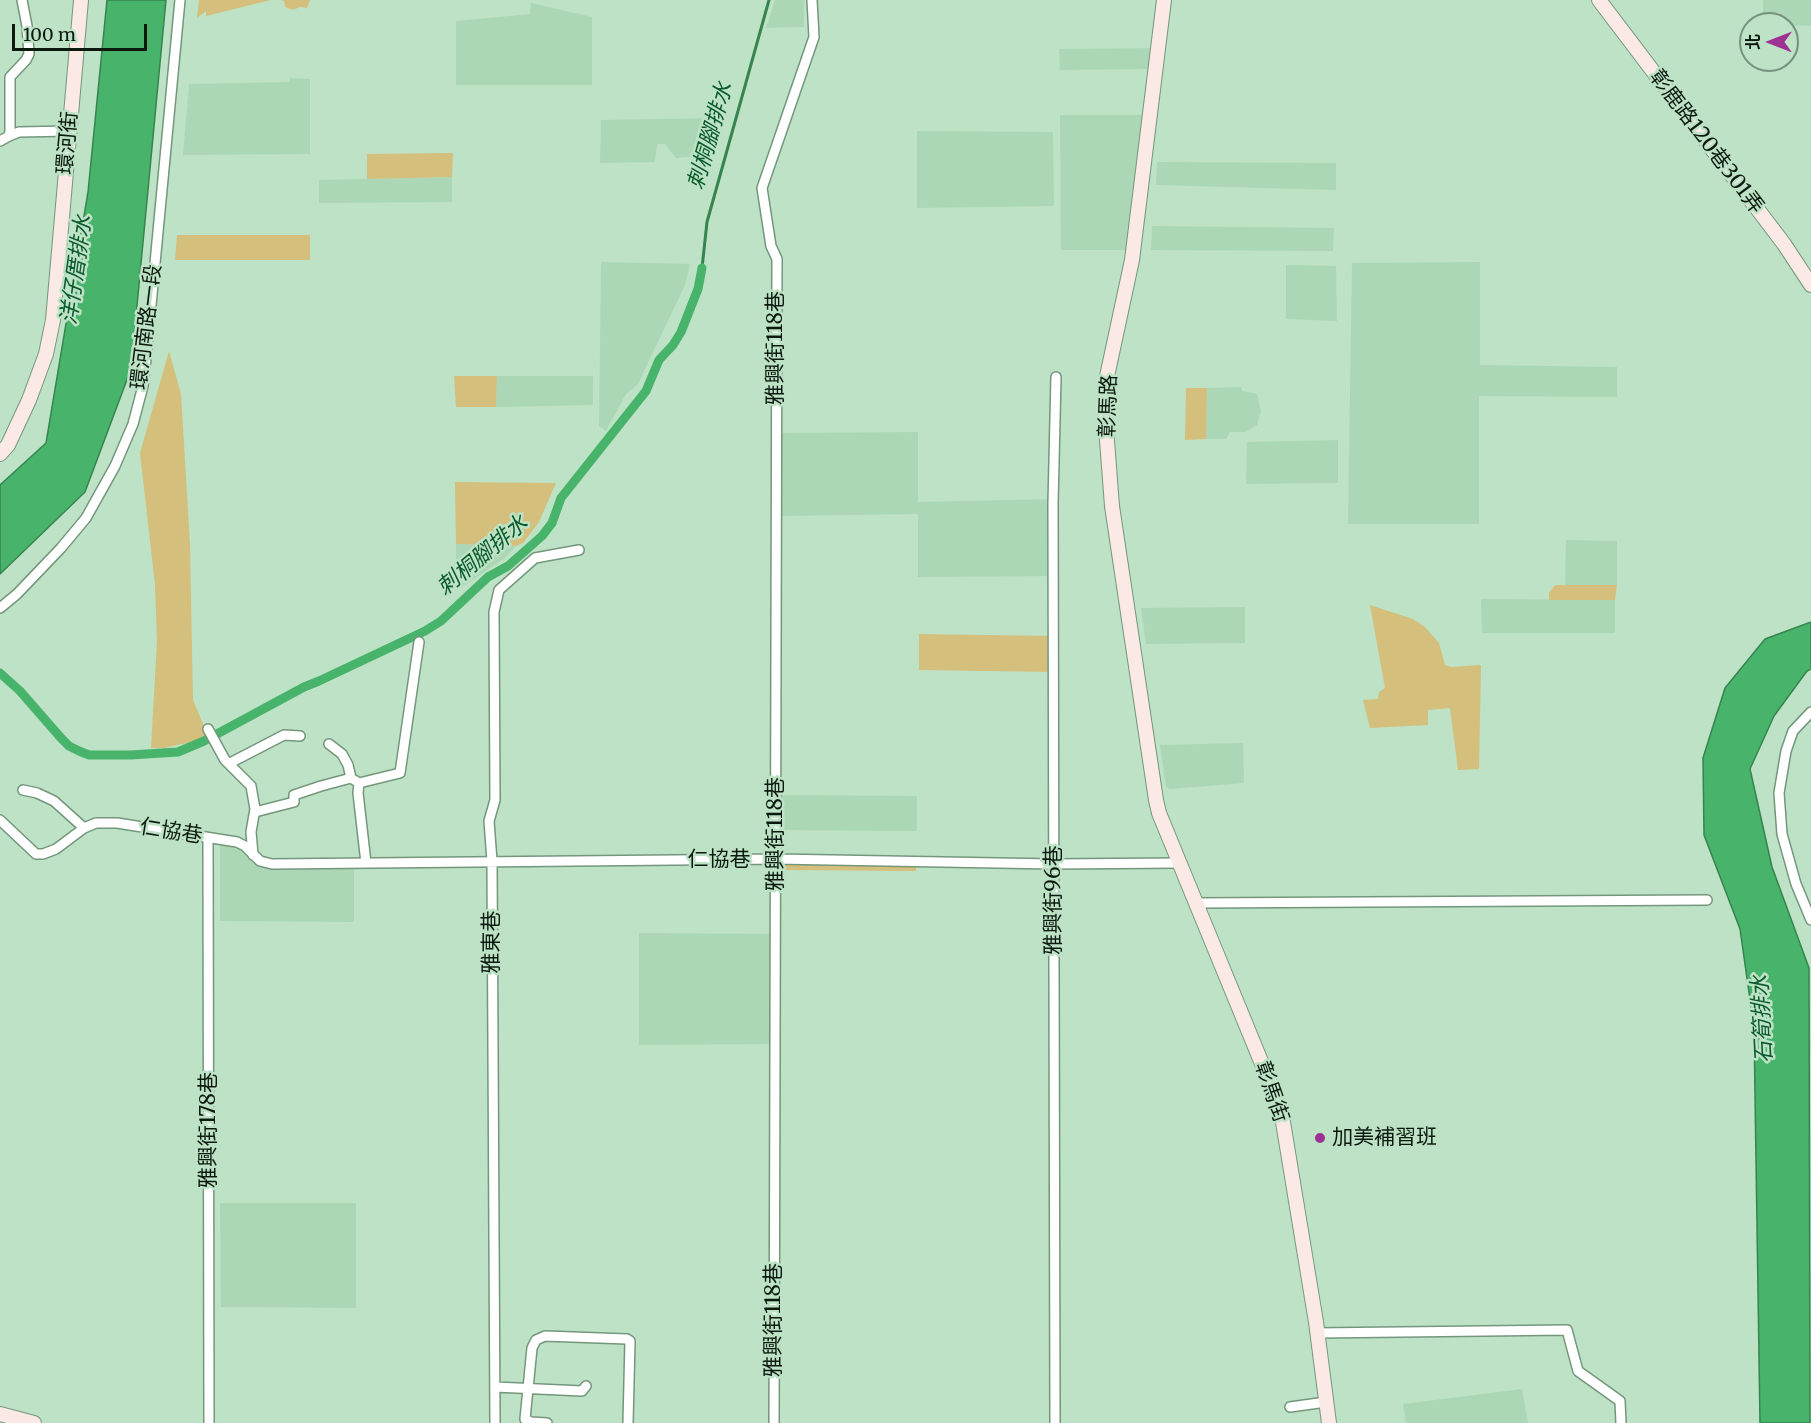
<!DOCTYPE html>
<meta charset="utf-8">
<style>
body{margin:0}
#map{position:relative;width:1811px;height:1423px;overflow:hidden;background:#bde2c5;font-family:Merriweather,"Noto Sans TC",serif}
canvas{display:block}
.north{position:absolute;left:1739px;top:12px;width:60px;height:60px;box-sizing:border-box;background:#bde2c5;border:2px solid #76927c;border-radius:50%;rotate:270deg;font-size:16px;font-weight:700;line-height:24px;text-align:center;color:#0c190f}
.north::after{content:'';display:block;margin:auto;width:21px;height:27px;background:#9d3294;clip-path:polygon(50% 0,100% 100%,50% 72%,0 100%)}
.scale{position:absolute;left:12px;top:24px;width:135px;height:27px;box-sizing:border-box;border:3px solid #0c190f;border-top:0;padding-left:8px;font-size:18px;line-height:21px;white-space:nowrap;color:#0c190f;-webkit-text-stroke:4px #bde2c5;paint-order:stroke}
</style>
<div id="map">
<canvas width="1811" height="1423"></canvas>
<div class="north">北</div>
<div class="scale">100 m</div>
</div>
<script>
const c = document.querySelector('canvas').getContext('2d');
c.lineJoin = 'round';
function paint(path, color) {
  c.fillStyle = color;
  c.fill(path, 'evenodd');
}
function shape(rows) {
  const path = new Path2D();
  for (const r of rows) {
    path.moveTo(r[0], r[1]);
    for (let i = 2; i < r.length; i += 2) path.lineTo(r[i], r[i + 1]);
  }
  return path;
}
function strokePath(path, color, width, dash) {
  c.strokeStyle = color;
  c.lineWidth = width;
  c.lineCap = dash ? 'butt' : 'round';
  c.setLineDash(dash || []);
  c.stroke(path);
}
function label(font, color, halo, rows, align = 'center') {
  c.font = font + ' Merriweather,"Noto Sans TC",serif';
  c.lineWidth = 5;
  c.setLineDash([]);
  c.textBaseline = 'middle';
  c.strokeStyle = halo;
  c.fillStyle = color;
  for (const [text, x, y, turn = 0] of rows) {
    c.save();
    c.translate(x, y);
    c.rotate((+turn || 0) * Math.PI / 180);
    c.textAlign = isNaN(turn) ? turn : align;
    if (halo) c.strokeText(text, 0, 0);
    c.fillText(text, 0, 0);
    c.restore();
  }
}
paint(shape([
 [775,0,804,0,804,27,766,28],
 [1763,0,1811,0,1811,26,1763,24],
 [531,3,592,17,592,85,456,85,456,21,530,14],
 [1158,48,1157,69,1060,70,1059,49],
 [290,78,310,79,310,154,183,155,189,84,289,82],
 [1060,115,1153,115,1133,250,1061,250],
 [722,118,710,155,676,158,665,144,657,144,655,162,600,163,601,120],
 [917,131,1053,132,1054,206,917,208],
 [1157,162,1336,163,1336,190,1156,185],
 [452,177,452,202,319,203,319,180],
 [1152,226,1334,228,1333,251,1151,250],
 [601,262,690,264,685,285,638,384,626,394,606,431,599,426],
 [1480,262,1480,365,1617,367,1617,397,1479,396,1479,524,1348,524,1352,263],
 [1286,265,1336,266,1337,321,1286,319],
 [497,376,593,376,593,405,496,407],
 [1241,387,1242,391,1257,394,1261,411,1257,425,1246,432,1230,432,1226,439,1206,439,1207,388],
 [918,432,918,502,1055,499,1054,576,918,577,918,514,782,516,782,433],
 [1338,440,1338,483,1246,484,1247,442],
 [1566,540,1617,541,1617,585,1565,585],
 [456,544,516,546,505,558,456,591],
 [1481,599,1615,600,1615,633,1482,633],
 [1245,607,1245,643,1146,644,1141,608],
 [1243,743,1244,783,1170,789,1166,787,1160,745],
 [781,795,917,796,917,831,781,830],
 [220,840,237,840,268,862,354,862,354,922,220,921],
 [639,933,773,934,774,1044,639,1045],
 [220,1203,356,1203,356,1308,221,1307],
 [1522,1389,1528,1423,1406,1423,1403,1404]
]), '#acd7b6');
paint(shape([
 [199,0,271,0,206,16,206,11,197,18],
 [281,0,310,0,307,8,300,7,293,10,285,7,284,1],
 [453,153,452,177,367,179,367,154],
 [177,235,310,235,310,260,175,260],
 [169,351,181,394,190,544,193,700,209,738,164,748,151,748,157,641,155,585,140,453],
 [454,376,497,376,496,407,456,407],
 [1186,388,1207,388,1206,439,1185,440],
 [455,482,556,483,539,522,523,543,516,546,456,544],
 [1555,585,1617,585,1615,600,1549,600,1549,593],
 [1370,605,1413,619,1425,627,1439,643,1445,665,1451,667,1481,665,1479,769,1458,770,1450,708,1428,710,1428,725,1370,728,1363,700,1378,699,1379,692,1385,688],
 [919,634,1054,636,1054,672,919,670],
 [785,862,916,864,916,871,783,870]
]), '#d5bf7c');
const water = shape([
 [107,0,166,0,131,369,85,492,0,574,0,485,46,443,88,192,107,0],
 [1811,622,1811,669,1807,671,1774,716,1750,769,1772,867,1809,968,1810,1423,1760,1423,1754,1028,1740,929,1704,835,1703,758,1725,688,1765,639,1811,622]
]);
paint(water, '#48b36b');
strokePath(water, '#36854f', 1.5);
strokePath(shape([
 [702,268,707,222,769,0]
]), '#36854f', 3);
strokePath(shape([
 [0,673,20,691,61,738,69,746,79,751,89,755,131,755,178,752,204,741,304,687,319,681,425,631,441,621,488,577,508,566,542,536,552,523,561,498,646,391,659,360,673,345,681,332,698,289,702,268]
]), '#48b36b', 9);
const street = shape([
 [9,136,19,132,69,131],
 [0,141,9,136,10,131,10,77,26,60,29,54,27,26,22,0],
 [0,608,17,594,61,548,86,518,115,466,133,424,143,386,146,358,180,0],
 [1811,712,1793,731,1786,751,1779,793,1782,834,1796,884,1811,920],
 [208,729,225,760,251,786,255,809,251,832,253,855],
 [329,744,342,754,348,765,351,778],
 [230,763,284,735,300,736],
 [23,790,37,793,54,801,84,828],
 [255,812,294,802,294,795,321,786,351,778,359,783],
 [0,820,36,854,43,854,56,849,84,828,96,823,117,823,237,842,245,846,260,861,272,864,776,859,1053,864,1179,863],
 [208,838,209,1423],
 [366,863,358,793,359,783,400,773,419,642],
 [1197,903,1707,900],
 [1317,1333,1567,1330,1578,1371,1620,1401,1621,1423],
 [495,1387,582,1391,586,1386],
 [1290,1407,1326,1402],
 [495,1423,492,861,489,821,495,800,494,612,499,590,535,558,579,550],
 [547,1423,531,1422,525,1419,532,1348,536,1340,545,1336,627,1339,630,1341,628,1423],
 [774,1423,777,259,771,246,762,188,814,37,812,0],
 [1055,1423,1053,503,1056,377]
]);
const secondary = shape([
 [1164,0,1132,260,1106,381,1105,414,1112,506,1156,800,1159,813,1281,1110,1316,1322,1329,1423],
 [1599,0,1784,244,1811,285],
 [0,454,8,445,29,400,46,354,53,320,81,0],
 [0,1414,34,1423]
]);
strokePath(street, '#74977c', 12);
strokePath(secondary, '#74977c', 16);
strokePath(street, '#fff', 9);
strokePath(secondary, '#fbe9e6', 14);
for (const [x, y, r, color] of [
 [1320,1138,6,"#9d3294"]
]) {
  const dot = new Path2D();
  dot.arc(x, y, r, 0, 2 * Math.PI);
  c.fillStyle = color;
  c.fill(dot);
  strokePath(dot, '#bde2c5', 2);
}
label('21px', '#0c190f', '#bde2c5', [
 ["彰鹿路120巷301弄",1706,142,53],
 ["環河街",68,143,-85],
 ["環河南路一段",147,327,-83],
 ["雅興街118巷",776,348,-90],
 ["彰馬路",1109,406,-88],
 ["仁協巷",171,832,9],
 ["雅興街118巷",776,834,-90],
 ["仁協巷",719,860],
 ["雅興街96巷",1054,900,-90],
 ["雅東巷",492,942,-90],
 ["彰馬街",1271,1092,71],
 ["雅興街178巷",209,1130,-90],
 ["雅興街118巷",774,1320,-90]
]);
label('21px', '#0c190f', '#bde2c5', [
 ["加美補習班",1332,1138]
], 'left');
label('italic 22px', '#095a2c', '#bde2c5', [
 ["刺桐腳排水",711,136,-74],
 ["洋仔厝排水",77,270,-82],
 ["刺桐腳排水",483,556,-40],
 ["石筍排水",1763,1019,-93]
]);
</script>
